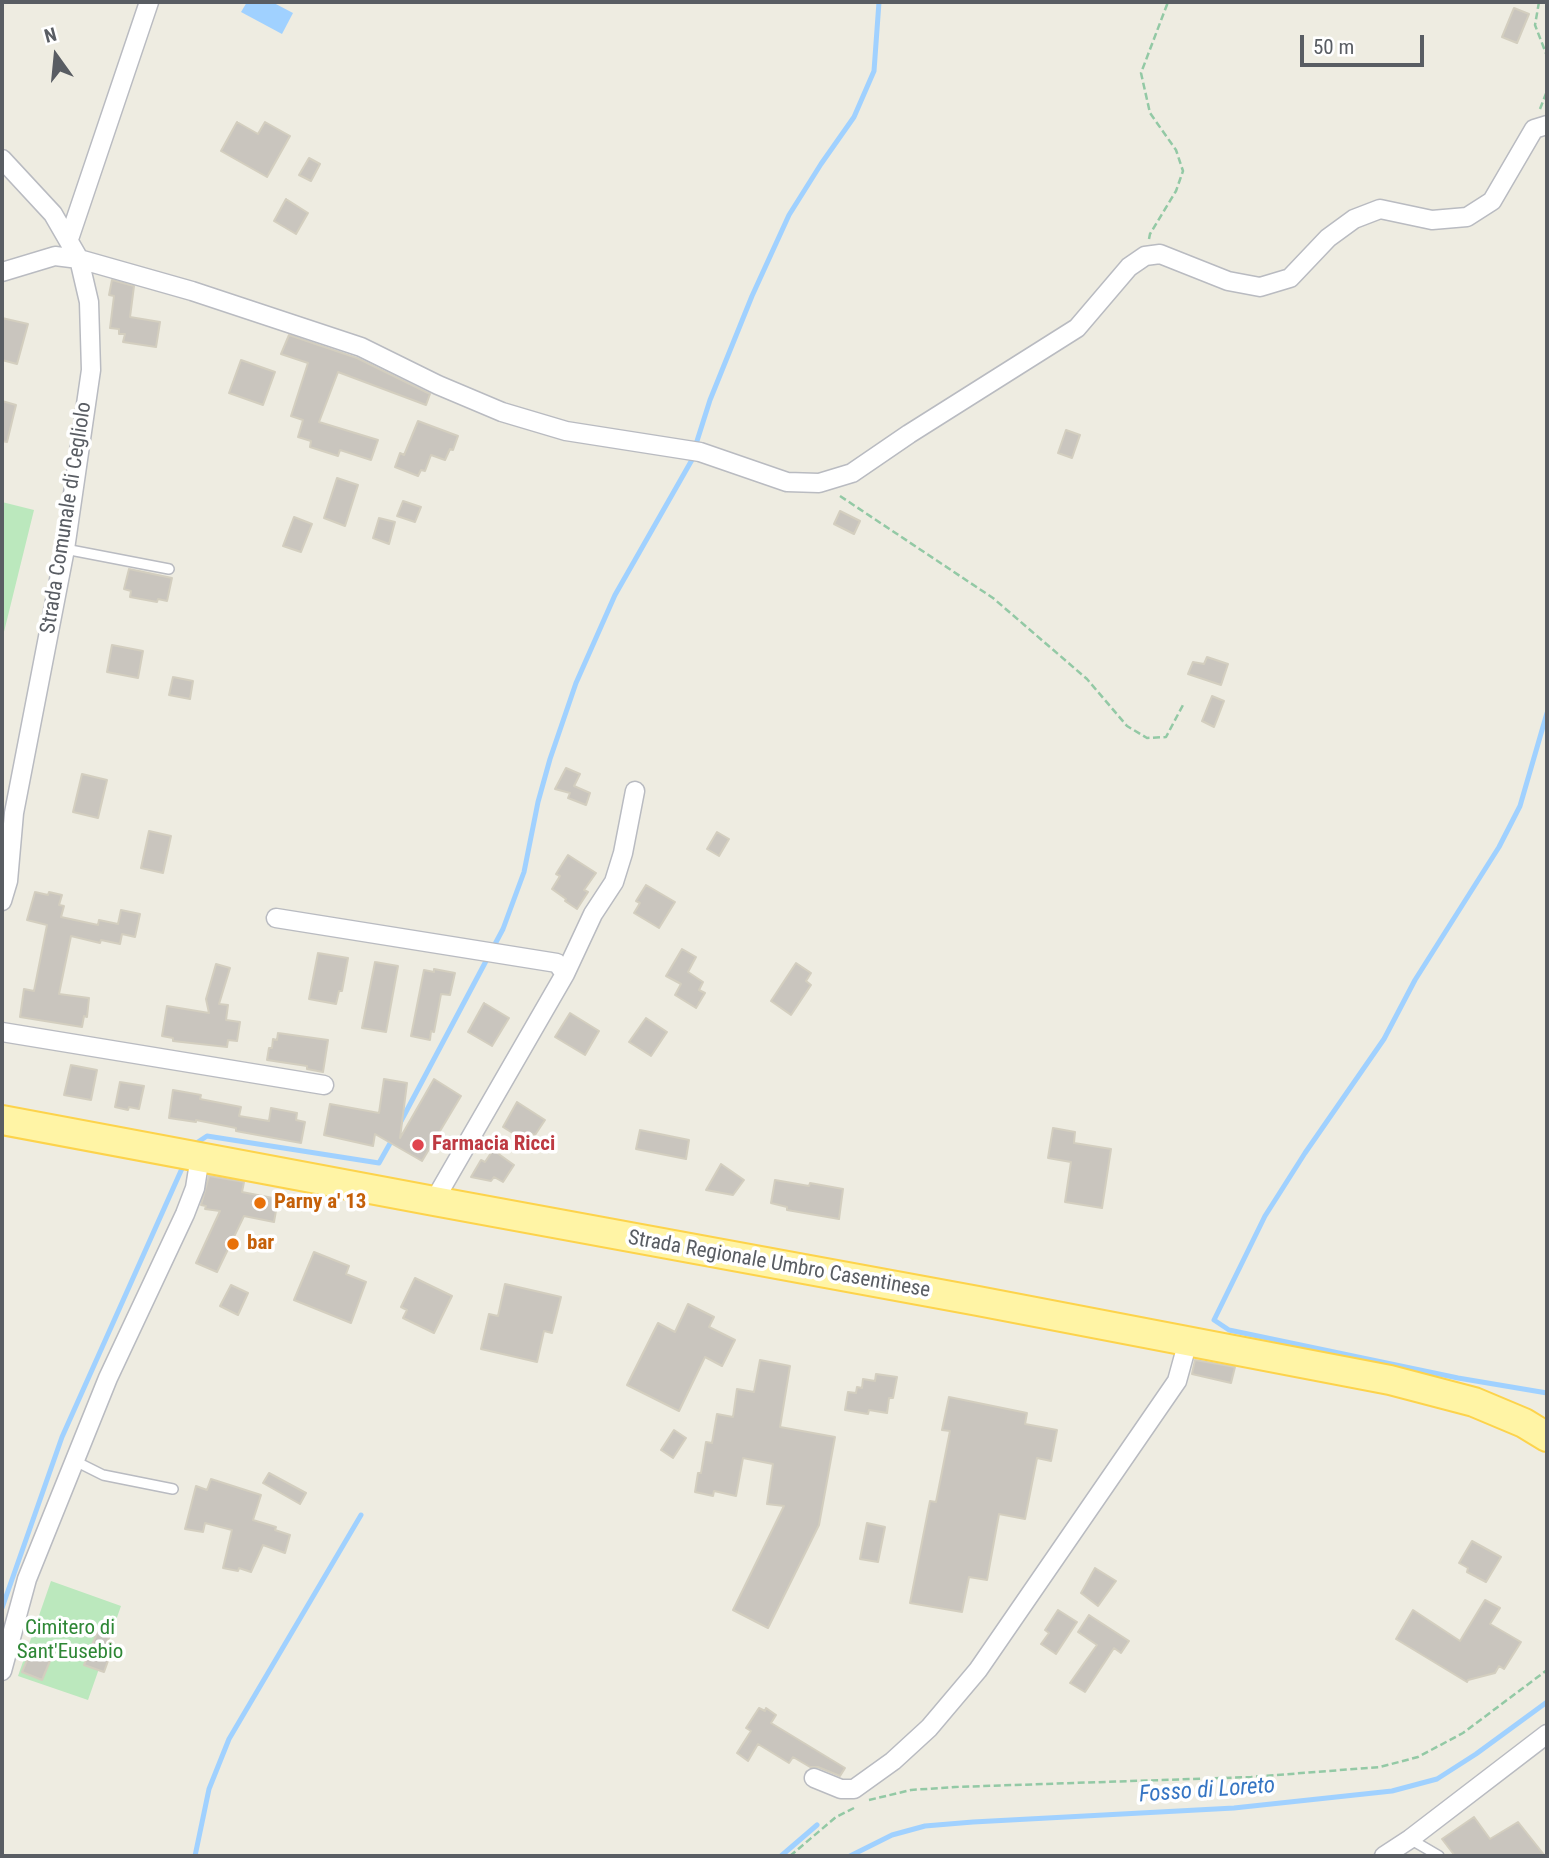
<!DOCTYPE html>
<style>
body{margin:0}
#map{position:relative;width:1549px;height:1858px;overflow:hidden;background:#eeece1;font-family:"Roboto Condensed",sans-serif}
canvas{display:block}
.frame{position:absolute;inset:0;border:4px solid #595d63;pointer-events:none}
.north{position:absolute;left:21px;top:21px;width:70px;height:70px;-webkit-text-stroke:5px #fff;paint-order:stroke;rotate:345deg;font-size:19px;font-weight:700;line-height:28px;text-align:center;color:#595d63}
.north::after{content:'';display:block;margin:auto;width:24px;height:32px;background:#595d63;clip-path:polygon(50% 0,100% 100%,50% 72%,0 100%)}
.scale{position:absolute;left:1300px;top:35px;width:124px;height:32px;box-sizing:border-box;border:4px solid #595d63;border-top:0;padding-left:9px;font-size:21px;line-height:24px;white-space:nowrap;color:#595d63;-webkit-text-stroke:5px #fff;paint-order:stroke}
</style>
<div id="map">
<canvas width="1549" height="1858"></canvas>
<div class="frame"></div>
<div class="north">N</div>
<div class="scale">50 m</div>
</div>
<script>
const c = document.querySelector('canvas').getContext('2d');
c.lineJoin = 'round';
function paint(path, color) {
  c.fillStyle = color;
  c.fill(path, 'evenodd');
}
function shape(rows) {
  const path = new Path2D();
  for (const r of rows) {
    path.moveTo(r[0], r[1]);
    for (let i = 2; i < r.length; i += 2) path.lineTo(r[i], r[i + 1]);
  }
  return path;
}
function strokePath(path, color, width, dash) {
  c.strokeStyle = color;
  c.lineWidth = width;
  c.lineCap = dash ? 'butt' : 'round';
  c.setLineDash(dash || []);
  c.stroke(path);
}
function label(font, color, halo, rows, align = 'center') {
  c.font = font + ' "Roboto Condensed",sans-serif';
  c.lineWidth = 7;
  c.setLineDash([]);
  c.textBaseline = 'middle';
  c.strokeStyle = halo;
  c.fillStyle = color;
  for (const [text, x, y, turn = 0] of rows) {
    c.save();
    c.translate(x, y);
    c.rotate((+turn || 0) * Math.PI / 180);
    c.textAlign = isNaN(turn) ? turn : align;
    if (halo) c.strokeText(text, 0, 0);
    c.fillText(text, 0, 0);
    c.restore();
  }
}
paint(shape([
 [2,502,34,510,2,640],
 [51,1581,121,1606,88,1700,18,1676]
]), '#bbe8bd');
paint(shape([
 [247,2,272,2,293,13,282,34,241,12]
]), '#a0d1ff');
strokePath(shape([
 [697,441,710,400,752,296,789,215,821,164,854,117,874,71,879,2],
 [1547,713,1520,806,1499,847,1415,980,1384,1039,1305,1153,1265,1216,1214,1320,1229,1330,1458,1378,1547,1393],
 [400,1123,503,929,524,872,538,802,550,759,576,683,615,595,693,458],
 [192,1146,207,1136,379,1163,393,1138],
 [2,1608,62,1437,184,1164],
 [195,1856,209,1789,229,1739,361,1515],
 [781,1856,817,1825],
 [850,1856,892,1835,925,1826,973,1822,1234,1808,1392,1791,1437,1779,1476,1754,1547,1702]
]), '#a0d1ff', 5);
const building = shape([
 [1514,8,1529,14,1517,43,1502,37,1514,8],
 [237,122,258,134,265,122,290,136,267,177,221,151,237,122],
 [309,158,320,164,311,181,299,175,309,158],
 [286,199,308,213,296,234,274,221,286,199],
 [112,280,134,286,130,317,160,322,156,347,123,342,125,334,119,334,119,329,110,328,114,296,109,295,112,280],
 [2,318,28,324,17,364,2,360,2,318],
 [289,335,357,358,430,394,426,405,338,372,319,422,378,440,371,460,340,450,338,456,310,447,311,441,298,437,303,420,291,416,308,363,281,354,289,335],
 [241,360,275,372,263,405,229,393,241,360],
 [2,401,16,405,7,442,2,441,2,401],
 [418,421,458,436,453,450,450,449,445,460,431,455,425,471,421,470,418,476,395,467,400,453,404,455,418,421],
 [1066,430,1080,435,1072,458,1058,453,1066,430],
 [337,478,358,485,345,526,324,518,337,478],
 [403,501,421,507,415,522,397,516,403,501],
 [840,511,860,521,854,534,834,524,840,511],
 [294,517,312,524,301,552,283,546,294,517],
 [379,518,395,522,389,544,373,538,379,518],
 [129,569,172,578,167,601,158,599,157,602,130,597,131,591,124,589,129,569],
 [112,645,143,651,138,678,107,672,112,645],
 [1207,657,1228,664,1221,685,1188,674,1193,662,1204,664,1207,657],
 [173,677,193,681,190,699,169,695,173,677],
 [1212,696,1224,701,1214,727,1202,721,1212,696],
 [566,768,580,774,574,786,590,793,586,805,568,798,570,793,555,789,566,768],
 [82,774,107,780,98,818,73,812,82,774],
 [149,831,171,836,163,873,141,868,149,831],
 [717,832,729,839,719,856,707,849,717,832],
 [568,855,596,873,584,890,588,892,577,909,565,901,566,899,552,889,560,876,556,874,568,855],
 [646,885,675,902,659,928,634,913,640,903,636,901,646,885],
 [35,892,48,895,49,892,62,895,59,905,64,906,61,917,98,925,99,920,118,924,121,910,140,914,135,937,122,934,120,944,101,940,100,943,71,936,59,994,89,998,87,1017,84,1016,82,1027,20,1017,24,989,34,991,47,925,27,920,35,892],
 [682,949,696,957,688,972,703,982,699,990,705,993,696,1008,675,995,681,984,666,976,682,949],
 [318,953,348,958,342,991,339,991,336,1004,309,999,318,953],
 [375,962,398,966,386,1032,362,1028,375,962],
 [796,963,811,973,806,981,811,985,791,1015,771,1001,796,963],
 [216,964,230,968,219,1004,228,1005,226,1020,240,1022,237,1041,228,1040,227,1047,173,1041,173,1038,162,1036,167,1006,209,1013,206,999,216,964],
 [434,969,455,973,450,995,441,994,434,1032,431,1031,430,1040,411,1036,424,970,434,972,434,969],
 [484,1003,509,1018,492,1046,468,1032,484,1003],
 [570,1013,599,1031,585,1055,555,1037,570,1013],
 [646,1018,667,1032,651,1056,629,1042,646,1018],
 [278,1033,328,1040,323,1072,307,1069,307,1066,267,1060,269,1048,272,1048,273,1039,277,1040,278,1033],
 [71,1065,97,1070,91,1100,64,1095,71,1065],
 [384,1079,407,1083,400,1138,434,1079,461,1096,422,1161,375,1134,373,1146,324,1135,330,1104,379,1113,384,1079],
 [120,1082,144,1086,139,1109,129,1107,128,1110,115,1107,120,1082],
 [173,1090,201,1095,200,1099,241,1107,239,1116,269,1121,271,1108,297,1113,296,1120,305,1122,301,1143,236,1131,236,1128,196,1120,196,1122,169,1118,173,1090],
 [517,1102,545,1120,535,1135,532,1134,527,1142,503,1127,517,1102],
 [1053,1128,1075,1132,1074,1143,1111,1149,1102,1208,1065,1202,1071,1162,1048,1158,1053,1128],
 [640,1130,689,1140,686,1159,636,1149,640,1130],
 [493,1150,514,1165,503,1182,494,1177,491,1181,471,1177,481,1160,485,1162,493,1150],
 [721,1164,744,1180,733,1195,706,1190,721,1164],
 [209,1176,244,1182,242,1192,278,1199,274,1222,244,1216,217,1272,196,1263,220,1211,205,1209,206,1206,201,1205,209,1176],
 [775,1180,809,1186,810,1183,843,1189,839,1219,787,1210,787,1207,771,1203,775,1180],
 [314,1252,349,1266,346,1274,366,1282,351,1323,294,1300,314,1252],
 [415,1278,452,1296,434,1333,403,1318,407,1310,401,1307,415,1278],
 [505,1284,561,1297,552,1333,544,1331,537,1362,481,1349,489,1314,498,1316,505,1284],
 [231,1285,248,1293,238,1315,220,1306,231,1285],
 [688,1304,714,1317,709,1327,735,1340,722,1366,705,1357,679,1411,627,1385,658,1323,675,1332,688,1304],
 [760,1360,790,1366,780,1427,835,1437,819,1525,768,1628,733,1610,784,1506,767,1504,773,1464,743,1458,736,1496,714,1491,713,1496,695,1492,698,1473,701,1473,706,1442,712,1443,717,1414,733,1417,737,1389,754,1392,760,1360],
 [1195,1360,1235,1367,1231,1383,1192,1374,1195,1360],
 [876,1374,897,1377,893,1398,889,1398,887,1413,869,1410,868,1414,845,1410,848,1392,856,1393,857,1387,862,1388,863,1379,875,1381,876,1374],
 [949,1397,1027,1413,1025,1424,1057,1430,1051,1461,1037,1458,1025,1519,999,1514,987,1580,969,1577,962,1612,910,1603,930,1501,936,1502,950,1431,942,1430,949,1397],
 [674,1430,686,1438,673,1458,661,1450,674,1430],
 [269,1473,306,1493,300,1504,263,1483,269,1473],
 [211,1479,261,1495,253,1520,276,1527,275,1530,290,1535,285,1553,263,1545,251,1572,239,1568,238,1571,223,1568,232,1530,205,1523,203,1532,185,1529,196,1486,207,1490,211,1479],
 [867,1523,885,1527,878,1562,860,1559,867,1523],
 [1472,1541,1501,1557,1486,1582,1467,1572,1468,1568,1459,1563,1472,1541],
 [1095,1568,1116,1581,1098,1606,1081,1593,1095,1568],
 [1485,1600,1500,1608,1490,1624,1521,1642,1504,1669,1499,1666,1495,1673,1468,1680,1467,1682,1396,1639,1413,1610,1460,1641,1485,1600],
 [1058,1610,1077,1622,1056,1654,1041,1644,1049,1633,1045,1630,1058,1610],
 [1089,1615,1129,1641,1121,1653,1114,1648,1085,1692,1070,1683,1097,1645,1078,1632,1089,1615],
 [99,1628,111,1633,107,1642,114,1644,104,1672,84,1665,99,1628],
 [30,1653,50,1661,42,1680,22,1672,30,1653],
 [759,1708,765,1711,766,1708,776,1715,771,1723,845,1768,840,1776,818,1767,810,1767,793,1757,789,1763,758,1744,748,1761,737,1753,751,1731,746,1728,759,1708],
 [1474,1817,1490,1839,1518,1822,1545,1856,1455,1856,1442,1839,1474,1817]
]);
paint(building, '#c9c5be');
strokePath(building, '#d3cebf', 2);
const lane = shape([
 [65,549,169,569],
 [75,1461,103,1475,173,1489],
 [1410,1839,1439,1856]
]);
const street = shape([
 [2,159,53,214,79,259,89,302,91,370,65,549,14,813,8,881,2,901],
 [69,239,149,2],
 [2,272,55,256,79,259,192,291,361,347,438,385,502,412,566,431,700,452,787,482,819,483,852,473,909,434,1077,328,1129,267,1145,256,1160,254,1228,281,1260,287,1290,278,1328,238,1354,219,1380,209,1432,220,1467,217,1492,201,1534,129,1547,125],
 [276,918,557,963,565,974,434,1201],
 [565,974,593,914,614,882,623,853,635,791],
 [2,1032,324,1085],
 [2,1671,27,1579,108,1378,185,1214,195,1188,200,1157],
 [814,1778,841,1789,854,1789,893,1761,929,1728,978,1670,1177,1381,1188,1341],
 [1384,1856,1410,1839,1547,1734]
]);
const primary = shape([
 [2,1120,434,1201,978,1301,1390,1380,1474,1402,1524,1423,1547,1437]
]);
strokePath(lane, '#b9bbc1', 12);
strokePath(street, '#b9bbc1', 21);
strokePath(primary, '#fdd34b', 32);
strokePath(shape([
 [1539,2,1535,25,1547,56],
 [1540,109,1547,91],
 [1149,239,1150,234,1176,191,1183,171,1176,150,1150,113,1141,73,1168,2],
 [840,496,993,598,1087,679,1127,726,1147,738,1166,737,1183,705],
 [869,1800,911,1790,955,1787,1251,1777,1380,1767,1418,1757,1463,1733,1547,1670],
 [790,1856,836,1817,854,1808]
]), '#93c9a5', 2.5, [7, 3.5]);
strokePath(lane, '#fff', 9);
strokePath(street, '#fff', 18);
strokePath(primary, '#fff4a5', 28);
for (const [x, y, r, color] of [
 [418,1145,7,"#e0444e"],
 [260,1203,7,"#e8710a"],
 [233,1244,7,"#e8710a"]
]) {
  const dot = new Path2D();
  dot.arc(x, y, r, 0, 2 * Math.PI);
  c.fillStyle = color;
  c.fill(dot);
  strokePath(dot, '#fff', 2.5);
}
label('21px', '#595d63', '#fff', [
 ["Strada Comunale di Cegliolo",67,518,-81],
 ["Strada Regionale Umbro Casentinese",779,1265,10]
]);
label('bold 21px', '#be3a42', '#fff', [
 ["Farmacia Ricci",432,1145]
], 'left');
label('bold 21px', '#c56008', '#fff', [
 ["Parny a' 13",274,1203],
 ["bar",247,1244]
], 'left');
label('21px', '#2e8735', '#fff', [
 ["Cimitero di",70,1629],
 ["Sant'Eusebio",70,1653]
]);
label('italic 23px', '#3675c3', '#fff', [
 ["Fosso di Loreto",1207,1791,-4]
]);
</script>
